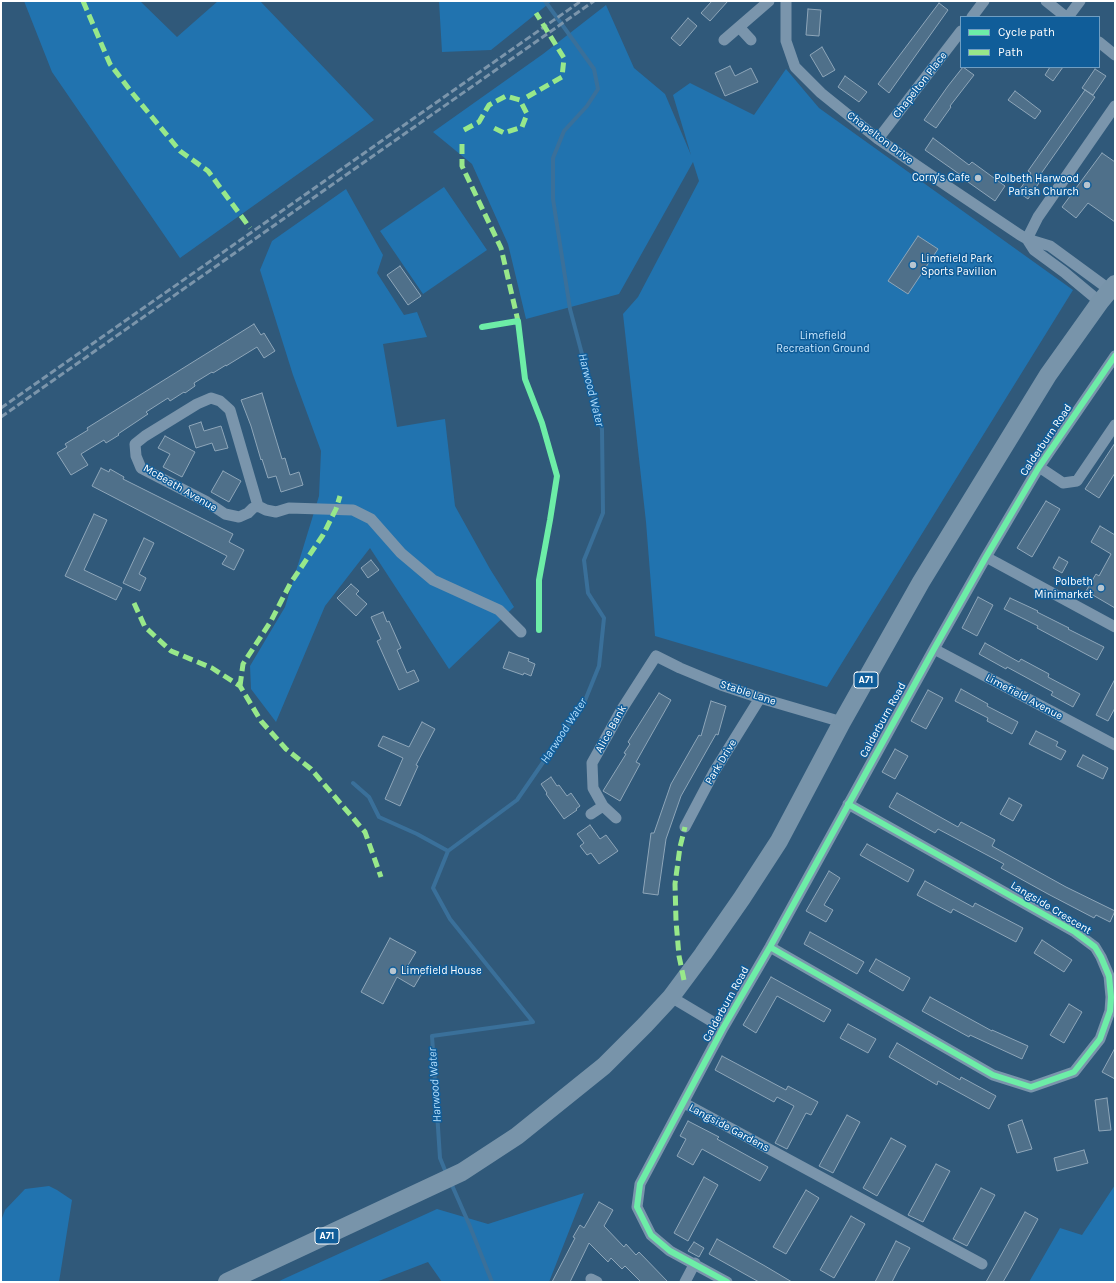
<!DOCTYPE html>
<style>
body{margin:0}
#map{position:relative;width:1116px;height:1283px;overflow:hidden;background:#30597a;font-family:Karla,sans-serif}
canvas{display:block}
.frame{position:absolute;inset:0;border:2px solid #fff;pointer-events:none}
.legend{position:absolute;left:960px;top:16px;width:140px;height:52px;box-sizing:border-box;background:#105d99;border:1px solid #709ec2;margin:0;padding:5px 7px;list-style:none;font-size:12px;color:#fff}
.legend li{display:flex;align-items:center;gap:8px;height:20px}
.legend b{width:20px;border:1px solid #709ec2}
</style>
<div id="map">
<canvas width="1116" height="1283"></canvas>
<div class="frame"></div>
<ul class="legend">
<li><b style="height:5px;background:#6deda7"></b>Cycle path</li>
<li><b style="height:5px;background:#98e88a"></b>Path</li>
</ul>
</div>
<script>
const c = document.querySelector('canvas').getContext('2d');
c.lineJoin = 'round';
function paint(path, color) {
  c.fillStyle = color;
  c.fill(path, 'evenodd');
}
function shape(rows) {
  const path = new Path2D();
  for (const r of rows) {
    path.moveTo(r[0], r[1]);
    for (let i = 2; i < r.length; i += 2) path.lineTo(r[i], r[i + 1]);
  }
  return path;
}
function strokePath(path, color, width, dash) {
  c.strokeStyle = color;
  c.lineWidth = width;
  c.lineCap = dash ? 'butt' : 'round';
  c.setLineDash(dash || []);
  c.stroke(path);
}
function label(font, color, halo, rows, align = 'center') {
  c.font = font + ' Karla,sans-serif';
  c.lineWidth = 3;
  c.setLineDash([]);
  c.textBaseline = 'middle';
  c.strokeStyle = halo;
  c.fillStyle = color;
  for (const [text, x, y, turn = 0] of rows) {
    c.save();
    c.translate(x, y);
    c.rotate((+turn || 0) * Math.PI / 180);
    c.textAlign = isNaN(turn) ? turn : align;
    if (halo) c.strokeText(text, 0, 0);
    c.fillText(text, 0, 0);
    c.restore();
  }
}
paint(shape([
 [24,1,140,1,177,37,218,1,260,1,374,120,180,258,52,72],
 [439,1,552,1,491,50,442,52],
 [606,5,634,68,665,94,691,155,673,95,690,83,754,115,786,69,819,108,1073,290,827,687,655,636,646,522,623,314,638,297,699,181,693,162,619,294,526,319,508,244,472,164,433,132,543,54],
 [444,187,487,250,423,294,380,231],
 [346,189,383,255,377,273,404,315,417,312,427,337,383,344,397,427,445,419,455,506,490,569,514,607,449,669,370,548,325,606,276,722,251,689,250,666,285,607,319,496,321,451,293,375,260,270,272,241],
 [1115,1185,1115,1282,1029,1282,1060,1228,1082,1235],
 [49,1186,57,1190,72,1200,59,1282,1,1282,1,1221,5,1210,25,1189],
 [584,1193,549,1282,442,1282,428,1262,376,1282,277,1282,437,1209,488,1224]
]), '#2173af');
strokePath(shape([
 [353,783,369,797,379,817,417,834,448,851],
 [447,1175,440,1158,432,1036,533,1022,450,919,433,888,448,851,517,800,584,703,599,666,604,618,588,593,584,560,603,513,602,429,570,309,553,199,553,158,564,131,587,106,598,89,594,69,545,1],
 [451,1183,469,1224,492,1282]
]), '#3a709a', 4);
const building = shape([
 [712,1,728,1,710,21,701,13,712,1],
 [939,3,948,10,889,93,878,84,939,3],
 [808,9,821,10,819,36,806,35,808,9],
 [688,18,697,26,680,46,671,38,688,18],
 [822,47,835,70,823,77,810,55,822,47],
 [730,66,735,76,751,68,758,82,725,96,715,73,730,66],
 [963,67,974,75,950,106,951,107,936,128,924,120,948,86,963,67],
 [1050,67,1063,67,1053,81,1045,75,1050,67],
 [1095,69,1106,76,1093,95,1082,88,1095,69],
 [845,76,867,92,859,102,838,87,845,76],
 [1085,90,1095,97,1038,178,1041,180,1028,199,1018,192,1031,173,1028,171,1085,90],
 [1015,91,1041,111,1035,119,1008,100,1015,91],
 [933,138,969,165,972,162,1005,186,995,201,961,177,962,176,925,150,933,138],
 [1102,153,1115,162,1115,222,1088,203,1076,218,1062,207,1102,153],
 [918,236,938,249,908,294,888,281,918,236],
 [400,266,421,296,408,305,387,275,400,266],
 [254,324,261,335,264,333,275,351,264,358,257,347,226,366,226,365,213,373,212,372,194,383,195,386,185,393,184,392,170,401,168,398,146,412,148,414,118,434,119,435,106,443,104,440,81,454,88,465,71,475,57,453,67,447,65,444,88,430,87,428,254,324],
 [262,393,282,459,285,458,290,475,299,472,303,485,281,492,276,476,268,478,262,459,261,460,251,426,241,400,262,393],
 [201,422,204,431,221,426,228,448,215,451,212,443,196,448,189,426,201,422],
 [165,436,195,452,182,477,163,467,170,454,158,448,165,436],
 [1115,443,1115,473,1099,498,1085,489,1115,443],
 [101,468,109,472,110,469,124,477,123,479,233,534,229,542,244,550,234,570,222,564,227,556,92,486,101,468],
 [223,471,241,481,229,502,211,492,223,471],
 [1046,501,1060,509,1032,557,1017,548,1046,501],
 [94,514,107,520,84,570,122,588,116,600,65,576,94,514],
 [1100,526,1115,535,1115,608,1086,591,1096,574,1099,576,1111,554,1091,542,1100,526],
 [144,538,154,543,139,574,146,578,140,591,123,583,144,538],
 [1059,557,1068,562,1062,573,1053,568,1059,557],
 [371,560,379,570,368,578,361,568,371,560],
 [351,584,359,591,356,594,367,604,356,616,337,598,351,584],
 [978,597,993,605,977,636,962,628,978,597],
 [1010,598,1038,611,1037,612,1069,628,1068,629,1104,647,1097,660,1037,628,1038,626,1004,609,1010,598],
 [383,612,387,622,389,621,401,648,397,650,407,673,414,670,419,681,399,690,377,641,381,639,371,617,383,612],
 [985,643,1019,662,1021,659,1049,674,1048,677,1080,694,1073,707,1051,695,1053,692,1007,667,1006,669,979,654,985,643],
 [509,652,529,659,528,661,535,664,531,676,524,673,523,675,503,668,509,652],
 [1115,679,1115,708,1108,721,1096,715,1115,679],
 [961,689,988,704,987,706,1018,722,1012,734,987,721,988,718,955,701,961,689],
 [928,690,943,698,926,729,911,721,928,690],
 [659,693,671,700,636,762,640,764,620,801,603,791,626,754,624,753,630,744,628,742,659,693],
 [711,701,726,706,718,735,716,734,681,796,666,839,658,895,643,893,651,833,654,833,671,784,699,735,701,736,711,701],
 [422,722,435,729,416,765,418,766,400,806,385,799,403,758,378,746,383,736,409,747,422,722],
 [1036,731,1058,742,1056,746,1066,751,1061,760,1029,744,1036,731],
 [895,749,908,756,895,779,882,772,895,749],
 [1083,755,1108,768,1103,779,1077,766,1083,755],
 [551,777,557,786,559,785,567,796,571,793,580,806,576,809,577,810,564,819,546,794,547,793,541,784,551,777],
 [897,793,958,827,961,822,995,840,992,846,1066,887,1115,911,1110,922,1096,915,1094,918,1048,894,1001,868,1004,864,938,829,935,833,889,807,897,793],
 [1009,798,1022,805,1013,821,1000,814,1009,798],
 [590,825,600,839,606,835,618,851,599,864,591,853,587,855,580,846,584,843,577,834,590,825],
 [867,844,914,870,908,882,860,855,867,844],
 [829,871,840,878,824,905,833,910,826,922,806,911,829,871],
 [925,881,973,907,975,903,1023,928,1016,942,953,909,951,913,917,895,925,881],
 [810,932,864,962,857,974,804,944,810,932],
 [390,938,416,952,407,967,421,975,414,987,397,977,383,1004,361,992,390,938],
 [1042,940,1072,960,1064,972,1034,953,1042,940],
 [876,959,910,978,903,991,869,971,876,959],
 [771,977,831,1010,824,1022,777,996,756,1033,743,1025,771,977],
 [930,997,992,1031,992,1030,1028,1046,1022,1059,970,1035,969,1037,922,1011,930,997],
 [1069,1004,1082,1012,1064,1043,1050,1035,1069,1004],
 [848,1024,876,1039,868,1053,840,1038,848,1024],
 [897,1043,960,1080,961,1077,996,1096,989,1109,938,1081,937,1085,889,1057,897,1043],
 [1115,1048,1115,1079,1102,1072,1115,1048],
 [722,1056,786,1090,788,1086,818,1102,811,1115,806,1113,787,1149,775,1143,794,1106,777,1097,774,1102,715,1070,722,1056],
 [1107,1098,1111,1130,1099,1131,1095,1100,1107,1098],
 [847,1115,860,1122,833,1173,819,1166,847,1115],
 [1022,1120,1032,1149,1017,1153,1008,1125,1022,1120],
 [688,1121,719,1137,717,1139,768,1167,760,1181,702,1149,693,1165,677,1156,686,1139,680,1136,688,1121],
 [891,1138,906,1146,877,1196,863,1188,891,1138],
 [1084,1150,1088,1163,1057,1171,1054,1158,1084,1150],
 [936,1164,950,1171,923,1222,908,1215,936,1164],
 [704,1177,718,1185,688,1241,674,1233,704,1177],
 [981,1188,995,1195,967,1246,953,1239,981,1188],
 [806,1190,819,1198,786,1254,773,1247,806,1190],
 [599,1202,613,1210,604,1226,624,1247,626,1244,636,1255,639,1252,668,1282,641,1282,625,1266,622,1269,611,1258,608,1262,589,1243,570,1282,552,1282,575,1238,573,1237,580,1225,584,1228,599,1202],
 [1025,1212,1038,1219,1010,1270,1003,1282,986,1282,1025,1212],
 [851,1216,865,1224,834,1278,820,1270,851,1216],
 [717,1239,765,1266,792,1282,759,1282,709,1254,717,1239],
 [896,1241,910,1248,898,1270,892,1282,875,1282,896,1241],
 [694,1242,704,1248,699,1257,688,1251,694,1242]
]);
paint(building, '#4f708a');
strokePath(building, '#8ea6b9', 1);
strokePath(shape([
 [786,1,786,41,795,67,821,93,878,139,947,186,1020,235,1027,239,1050,246,1110,290],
 [1046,1,1066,17],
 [972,17,984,1],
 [1068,17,1080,1],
 [739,27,751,40],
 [724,40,769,1],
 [1099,42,1115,55],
 [878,139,961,31],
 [1027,239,1038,217,1115,106],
 [1027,239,1034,250,1064,272,1100,302],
 [1039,467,1063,483,1077,481,1115,425],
 [258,506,253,508,248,513,239,517,225,514,207,502,141,468,136,456,135,444,145,436,197,404,211,398,220,401,230,410,258,506,266,510,276,512,289,508,353,510,371,519,401,553,433,580,499,610,521,632],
 [986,557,1115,627],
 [934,649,1115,745],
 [591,814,603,806],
 [616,818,603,806,593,788,592,763,622,709,656,656,680,668,721,685,760,698,842,722],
 [685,827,714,772,760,698],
 [770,947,993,1075,1031,1087,1074,1072,1100,1039,1110,1011,1111,997,1109,976,1101,957,1095,947,1075,932,848,804],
 [671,997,723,1028],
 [684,1103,982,1264],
 [591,1279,597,1282],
 [685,1282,695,1263],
 [727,1282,670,1251,651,1235,637,1207,640,1184,723,1028,770,947,934,649,986,557,1039,467,1115,356]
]), '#7a95ac', 11);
strokePath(shape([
 [227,1282,462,1172,517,1136,604,1066,645,1025,671,997,703,954,742,898,779,841,842,722,921,582,1048,375,1100,302,1115,284]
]), '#7894aa', 18);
strokePath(shape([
 [1,408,581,1],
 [1,417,594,1]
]), '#7b95ab', 3, [7, 3]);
strokePath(shape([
 [83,1,110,64,133,94,180,151,208,171,250,228],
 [527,97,562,77,564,58,536,13],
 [464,130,479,122,489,105,506,96,520,100,527,114,522,127,504,133,492,127],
 [462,144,462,166,501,248,518,321],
 [134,603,145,627,171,651,212,668,240,686,261,721,286,749,311,769,365,832,381,877],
 [240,686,243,664,271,621,290,584,323,535,336,509,340,496],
 [684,980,679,956,676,921,675,884,680,847,685,827]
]), '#98e88a', 5, [10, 5]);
strokePath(shape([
 [482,327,518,321,525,379,542,423,557,476,550,520,539,580,539,630],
 [770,947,993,1075,1031,1087,1074,1072,1100,1039,1110,1011,1111,997,1109,976,1101,957,1095,947,1075,932,848,804],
 [727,1282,670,1251,651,1235,637,1207,640,1184,723,1028,770,947,934,649,986,557,1039,467,1115,356]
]), '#6deda7', 6);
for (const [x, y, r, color] of [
 [978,178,4,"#b7c5d0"],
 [1087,185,4,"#b7c5d0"],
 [913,265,4,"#b7c5d0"],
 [1101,588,4,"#b7c5d0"],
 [393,971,4,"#b7c5d0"]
]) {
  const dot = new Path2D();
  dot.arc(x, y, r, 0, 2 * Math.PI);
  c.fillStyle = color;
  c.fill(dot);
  strokePath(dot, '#105d99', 1.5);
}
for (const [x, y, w] of [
 [866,680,24],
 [327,1236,24]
]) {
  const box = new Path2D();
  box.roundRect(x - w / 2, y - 8, w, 16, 3);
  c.fillStyle = '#105d99';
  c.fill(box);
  strokePath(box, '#fff', 1);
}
label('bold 10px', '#fff', null, [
 ["A71",866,680],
 ["A71",327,1236]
]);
label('11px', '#fff', '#105d99', [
 ["Chapelton Place",920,85,-52],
 ["Chapelton Drive",880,138,37],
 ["Calderburn Road",1046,440,-56],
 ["McBeath Avenue",180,488,30],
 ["Stable Lane",748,693,18],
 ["Limefield Avenue",1024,697,28],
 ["Calderburn Road",883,720,-61],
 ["Alice Bank",611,729,-61],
 ["Park Drive",721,762,-59],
 ["Langside Crescent",1051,908,31],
 ["Calderburn Road",726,1004,-61],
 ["Langside Gardens",729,1128,28]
]);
label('11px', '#fff', '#105d99', [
 ["Corry's Cafe",970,178],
 ["Polbeth Harwood",1079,179],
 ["Parish Church",1079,192],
 ["Limefield Park",921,259,"left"],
 ["Sports Pavilion",921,272,"left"],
 ["Polbeth",1093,582],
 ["Minimarket",1093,595],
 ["Limefield House",401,971,"left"]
], 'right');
label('11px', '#cae8fe', '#105d99', [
 ["Limefield",823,336],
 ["Recreation Ground",823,349]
]);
label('italic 12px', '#afdbfb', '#105d99', [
 ["Harwood Water",591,390,76],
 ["Harwood Water",564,731,-57],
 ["Harwood Water",435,1085,-94]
]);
</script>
